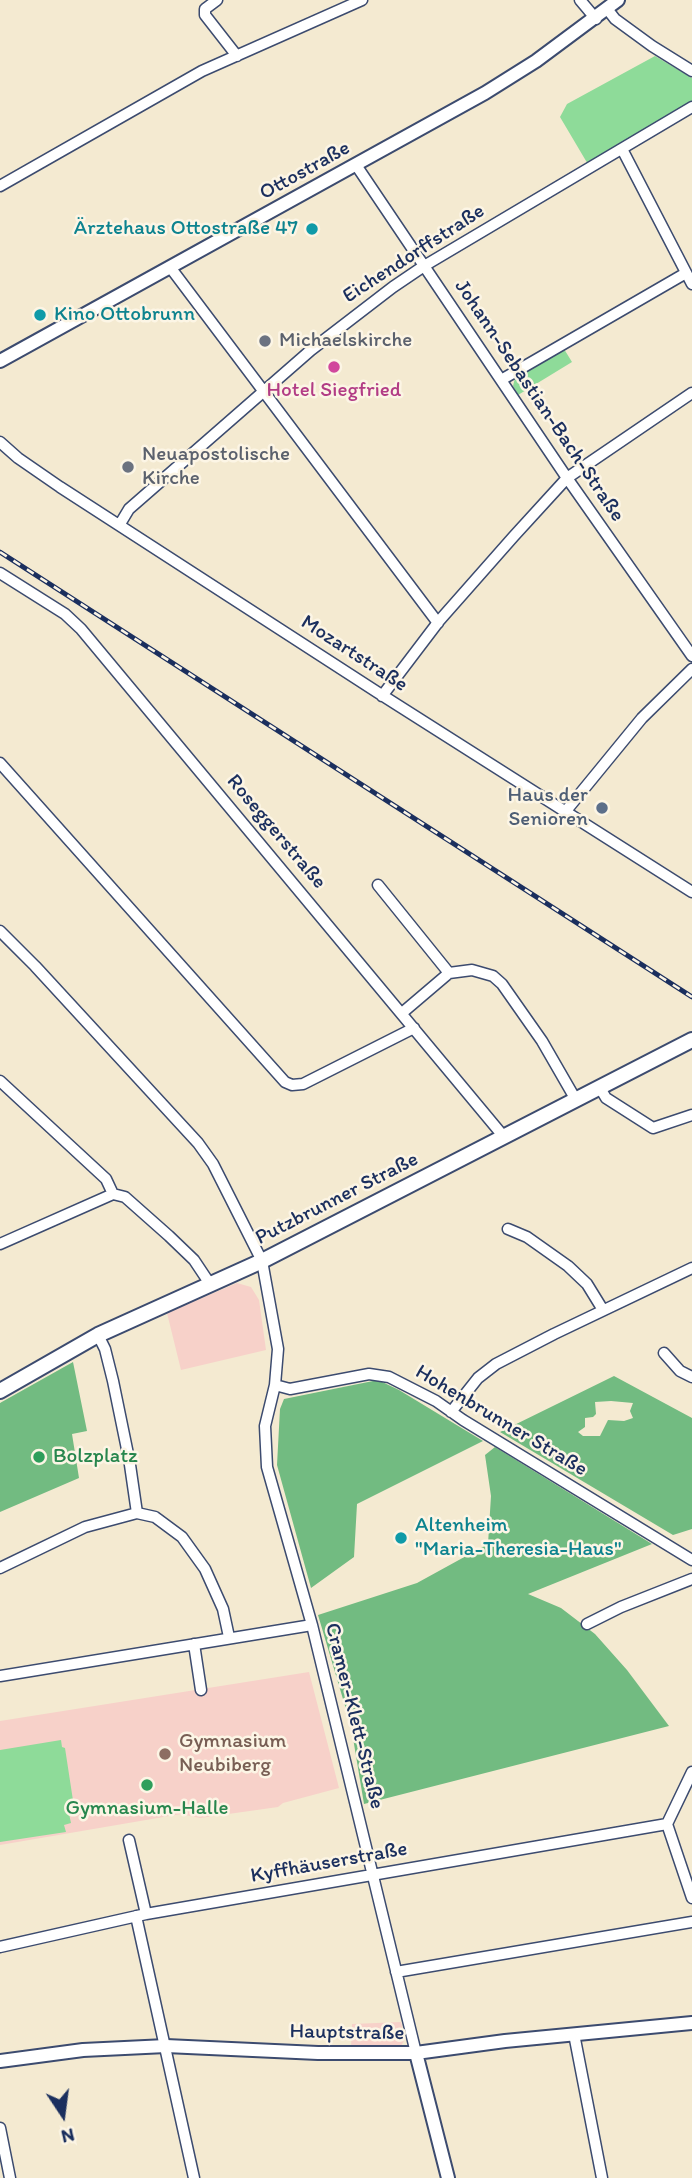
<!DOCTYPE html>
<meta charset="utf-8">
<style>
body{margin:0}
#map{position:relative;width:692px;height:2178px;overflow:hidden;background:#f4ead1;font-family:Itim,sans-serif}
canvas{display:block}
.north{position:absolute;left:28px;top:2080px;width:70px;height:70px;-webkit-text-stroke:5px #fcf5e5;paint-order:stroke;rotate:167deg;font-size:19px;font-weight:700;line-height:28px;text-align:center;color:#1b2f5e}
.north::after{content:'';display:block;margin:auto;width:24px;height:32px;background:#1b2f5e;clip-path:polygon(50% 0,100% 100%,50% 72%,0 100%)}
</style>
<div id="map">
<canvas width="692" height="2178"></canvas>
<div class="north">N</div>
</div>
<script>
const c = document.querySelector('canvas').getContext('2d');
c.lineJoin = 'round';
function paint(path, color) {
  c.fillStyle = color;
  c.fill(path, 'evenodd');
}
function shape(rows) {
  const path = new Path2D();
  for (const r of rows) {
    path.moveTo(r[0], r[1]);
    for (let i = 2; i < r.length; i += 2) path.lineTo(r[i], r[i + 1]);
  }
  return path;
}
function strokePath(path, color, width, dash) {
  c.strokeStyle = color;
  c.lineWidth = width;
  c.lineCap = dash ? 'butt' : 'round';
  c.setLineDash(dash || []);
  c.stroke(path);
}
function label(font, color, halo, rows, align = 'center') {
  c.font = font + ' Itim,sans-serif';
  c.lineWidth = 5;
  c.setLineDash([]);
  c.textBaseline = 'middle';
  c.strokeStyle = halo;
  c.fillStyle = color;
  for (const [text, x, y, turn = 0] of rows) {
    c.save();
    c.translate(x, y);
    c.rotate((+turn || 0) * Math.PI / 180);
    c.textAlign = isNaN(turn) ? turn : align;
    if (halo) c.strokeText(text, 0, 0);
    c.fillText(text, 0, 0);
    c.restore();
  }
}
paint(shape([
 [237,1283,251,1287,259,1300,266,1350,181,1370,167,1313],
 [309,1672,339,1788,283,1803,278,1807,200,1818,181,1814,0,1845,0,1721],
 [401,2022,405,2039,401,2046,351,2048,352,2024]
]), '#f7d1c9');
paint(shape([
 [655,56,692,78,692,104,589,166,560,117,567,104],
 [564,349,572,362,518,395,513,386,515,378],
 [61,1740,62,1747,65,1748,74,1807,68,1809,71,1823,64,1825,66,1832,0,1842,0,1750]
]), '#8edb99');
paint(shape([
 [73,1362,87,1431,72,1434,79,1478,0,1512,0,1403],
 [614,1376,692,1418,692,1529,673,1535,500,1432],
 [611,1401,633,1403,630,1411,633,1418,624,1421,608,1420,600,1436,583,1436,578,1432,585,1427,585,1418,593,1417,596,1414,595,1402],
 [378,1380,399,1390,483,1441,357,1504,354,1557,311,1588,277,1465,280,1409,284,1399],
 [495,1447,652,1544,528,1594,561,1608,595,1634,627,1670,669,1726,364,1804,351,1726,318,1615,417,1583,488,1544,491,1496,485,1455]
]), '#72bb81');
const minor = shape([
 [217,0,205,9,205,15,237,56],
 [580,0,596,19],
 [608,10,615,19,652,46,692,71],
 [622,149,692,284],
 [356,165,567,478,692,656],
 [0,186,202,71,362,0],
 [170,267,438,623],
 [501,380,686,273],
 [0,442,18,458,60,487,377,692,692,892],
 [120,524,129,509,311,350,393,287,424,266,692,107],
 [0,573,65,614,81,629,504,1137],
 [382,696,439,621,514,536,567,478,692,393],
 [0,763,285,1082,292,1085,303,1084,414,1028],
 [565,812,642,718,692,669],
 [378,885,449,973],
 [0,931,35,966,198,1143,213,1164,262,1261,278,1349,275,1385,265,1426,267,1467,312,1625,416,2053],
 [402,1013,449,973,472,970,493,976,502,984,542,1041,576,1100],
 [0,1081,106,1179,113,1194],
 [600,1088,606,1098,653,1128,692,1115],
 [113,1194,125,1197,169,1236,194,1260,210,1284],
 [508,1229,527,1237,568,1266,587,1284,603,1310],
 [0,1244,113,1194],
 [98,1335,105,1349,113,1381,128,1454],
 [664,1353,680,1371,692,1377],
 [275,1385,290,1389,369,1374,389,1377,436,1401,463,1420,692,1560],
 [451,1412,478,1378,496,1364,554,1334,692,1268],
 [129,1458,137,1513],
 [0,1568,85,1527,137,1513,155,1517,182,1537,205,1569,223,1609,229,1637],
 [587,1624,621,1607,692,1579],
 [194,1644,201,1690],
 [0,1676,312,1625],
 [692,1772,667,1824,692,1898],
 [129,1840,146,1914],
 [136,1916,194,2178],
 [0,1947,146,1914,667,1824],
 [396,1972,692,1922],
 [574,2034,602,2178],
 [0,2128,10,2178]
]);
const tertiary = shape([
 [0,361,485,93,536,61,618,0],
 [416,2053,448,2178],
 [0,2061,83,2050,166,2046,318,2053,416,2053,505,2041,692,2023]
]);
const secondary = shape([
 [0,1391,98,1335,262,1261,692,1040]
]);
strokePath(minor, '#3c4b6f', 13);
strokePath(tertiary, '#3c4b6f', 16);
strokePath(secondary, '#3c4b6f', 18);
strokePath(minor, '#fff', 10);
strokePath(tertiary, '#fff', 12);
strokePath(secondary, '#fff', 14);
const rail = shape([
 [0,552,692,997]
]);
strokePath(rail, '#1b2f5e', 5);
strokePath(rail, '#fcf5e5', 2.5, [8]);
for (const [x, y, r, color] of [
 [312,229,7,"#0f9aa8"],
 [40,315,7,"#0f9aa8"],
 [265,341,7,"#6b7280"],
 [334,367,7,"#d1479c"],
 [128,467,7,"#6b7280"],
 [602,808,7,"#5c6f8a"],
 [39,1457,7,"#2e9e5b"],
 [401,1538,7,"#0f9aa8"],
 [165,1754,7,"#8d6e63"],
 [147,1785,7,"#2e9e5b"]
]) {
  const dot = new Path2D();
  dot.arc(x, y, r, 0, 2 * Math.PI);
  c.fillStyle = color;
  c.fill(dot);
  strokePath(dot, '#fcf5e5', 2.5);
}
label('21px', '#1b2f5e', '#fcf5e5', [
 ["Ottostraße",305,171,-29],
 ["Eichendorffstraße",414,254,-33],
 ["Johann-Sebastian-Bach-Straße",539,401,56],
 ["Mozartstraße",354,654,33],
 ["Roseggerstraße",276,832,50],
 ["Putzbrunner Straße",337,1199,-27],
 ["Hohenbrunner Straße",501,1421,31],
 ["Cramer-Klett-Straße",354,1716,76],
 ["Kyffhäuserstraße",329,1863,-10],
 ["Hauptstraße",347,2033,1]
]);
label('21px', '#0d838f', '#fcf5e5', [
 ["Ärztehaus Ottostraße 47",298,229,"right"],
 ["Kino Ottobrunn",54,315],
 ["Altenheim",415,1526],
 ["\"Maria-Theresia-Haus\"",415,1550]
], 'left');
label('21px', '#5b616d', '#fcf5e5', [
 ["Michaelskirche",279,341],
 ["Neuapostolische",142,455],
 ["Kirche",142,479]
], 'left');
label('21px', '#b23c85', '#fcf5e5', [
 ["Hotel Siegfried",334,391]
]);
label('21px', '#4e5e75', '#fcf5e5', [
 ["Haus der",588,796],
 ["Senioren",588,820]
], 'right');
label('21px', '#27864d', '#fcf5e5', [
 ["Bolzplatz",53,1457],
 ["Gymnasium-Halle",147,1809,"center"]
], 'left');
label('21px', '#785e54', '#fcf5e5', [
 ["Gymnasium",179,1742],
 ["Neubiberg",179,1766]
], 'left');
</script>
